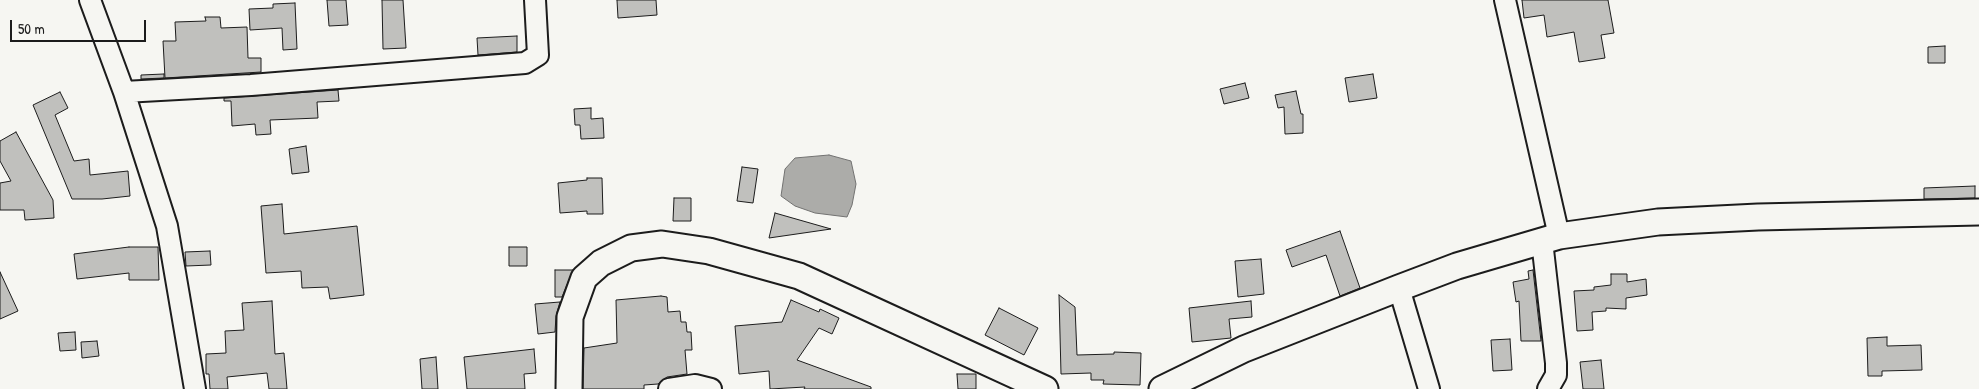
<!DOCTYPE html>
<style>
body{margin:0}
#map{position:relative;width:1979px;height:389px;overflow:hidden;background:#f6f6f2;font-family:"Patrick Hand",sans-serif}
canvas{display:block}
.scale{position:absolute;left:10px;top:20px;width:136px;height:22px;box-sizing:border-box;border:2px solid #1c1c1c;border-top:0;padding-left:6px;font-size:15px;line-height:18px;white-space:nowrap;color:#1c1c1c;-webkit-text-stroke:4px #f6f6f2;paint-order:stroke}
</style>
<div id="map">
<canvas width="1979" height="389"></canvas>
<div class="scale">50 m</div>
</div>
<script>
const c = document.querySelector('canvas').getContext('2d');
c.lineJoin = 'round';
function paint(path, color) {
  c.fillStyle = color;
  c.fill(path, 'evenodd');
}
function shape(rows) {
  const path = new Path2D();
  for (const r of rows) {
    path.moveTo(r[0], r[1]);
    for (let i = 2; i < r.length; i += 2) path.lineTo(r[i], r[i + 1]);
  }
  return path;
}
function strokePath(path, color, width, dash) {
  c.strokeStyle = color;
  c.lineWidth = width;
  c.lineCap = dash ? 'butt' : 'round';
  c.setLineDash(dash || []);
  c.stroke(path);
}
const water = shape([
 [829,155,851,161,856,184,852,205,847,217,815,213,795,206,781,196,785,169,795,158,829,155]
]);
paint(water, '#acaca9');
strokePath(water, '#727271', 1);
const building = shape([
 [327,0,346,0,348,25,329,26,327,0],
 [382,0,403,0,406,48,383,49,382,0],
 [617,0,656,0,657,15,618,18,617,0],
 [1522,0,1608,0,1614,33,1601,35,1605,58,1579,62,1574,32,1547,37,1544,15,1524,18,1522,0],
 [295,3,297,49,283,50,282,28,250,30,249,9,273,8,273,4,295,3],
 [205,17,220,17,221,28,247,27,248,58,261,58,261,72,165,78,163,41,176,41,175,22,206,21,205,17],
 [517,36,517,52,478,55,477,38,517,36],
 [1945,46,1945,63,1928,63,1928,47,1945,46],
 [164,74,164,78,141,79,141,75,164,74],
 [1373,74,1377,98,1349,102,1345,78,1373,74],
 [1245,83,1249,98,1224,104,1220,89,1245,83],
 [338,90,339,101,317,102,318,118,270,120,271,134,256,135,255,124,232,126,231,101,224,101,224,98,338,90],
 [1296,91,1301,114,1303,114,1303,133,1285,134,1284,107,1278,108,1275,95,1296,91],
 [60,92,68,108,55,115,74,161,89,159,90,175,128,171,130,196,102,199,72,199,33,105,60,92],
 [591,108,591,119,603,118,604,138,581,139,580,125,575,125,574,109,591,108],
 [16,132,53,200,54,218,25,220,24,210,0,210,0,183,11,181,0,161,0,141,16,132],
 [306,146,309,172,292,174,289,149,306,146],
 [742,167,758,169,753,203,737,201,742,167],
 [587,178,602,178,603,214,587,214,587,211,560,213,558,183,587,180,587,178],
 [1975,186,1975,198,1924,199,1924,188,1975,186],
 [674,198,691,198,691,221,673,221,674,198],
 [282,204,284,234,357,226,364,295,330,299,328,287,302,288,301,271,266,273,261,206,282,204],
 [775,213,831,229,769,238,775,213],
 [1340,231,1360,288,1340,296,1326,255,1292,267,1286,250,1340,231],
 [129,247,158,247,159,280,129,280,129,273,77,279,74,254,129,247],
 [509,247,527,247,527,266,509,266,509,247],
 [210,251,211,265,186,266,185,252,210,251],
 [1261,259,1264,294,1238,297,1235,261,1261,259],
 [555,270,573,270,562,297,555,297,555,270],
 [1533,270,1541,341,1521,341,1519,301,1516,302,1513,282,1529,279,1528,271,1533,270],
 [0,272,18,311,0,319,0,272],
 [1611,274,1627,274,1627,282,1646,279,1647,295,1626,298,1626,309,1606,308,1606,311,1592,312,1593,330,1577,331,1574,291,1594,290,1594,287,1611,285,1611,274],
 [1059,295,1075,307,1077,355,1114,354,1114,352,1141,353,1140,385,1103,384,1104,380,1091,380,1091,373,1061,374,1059,295],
 [661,296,667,297,668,312,680,311,681,322,686,322,687,332,691,332,692,350,685,350,687,374,667,377,658,384,644,385,644,389,583,389,584,348,617,343,616,300,661,296],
 [791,300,819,312,820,309,839,318,832,334,819,328,797,360,871,387,871,389,804,389,805,387,770,389,769,371,739,374,735,326,782,322,791,300],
 [272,301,275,354,284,353,287,389,269,389,267,373,227,377,228,389,210,389,209,374,206,374,206,354,226,353,225,331,244,330,242,303,272,301],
 [1251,301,1252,317,1229,319,1231,338,1192,342,1189,308,1251,301],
 [560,302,556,316,555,332,538,334,535,304,560,302],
 [999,308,1038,328,1024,355,985,335,999,308],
 [75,332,76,350,60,351,58,333,75,332],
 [1887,337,1887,346,1921,345,1922,370,1882,371,1882,376,1868,376,1867,338,1887,337],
 [1510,339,1512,370,1493,371,1491,340,1510,339],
 [97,341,99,356,82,358,81,342,97,341],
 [534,349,536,373,524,374,525,389,467,389,464,357,534,349],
 [436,357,438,389,422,389,420,359,436,357],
 [1601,360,1604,389,1583,389,1580,362,1601,360],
 [957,374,976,374,976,389,958,389,957,374]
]);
paint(building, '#c0c0bd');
strokePath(building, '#1c1c1c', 1);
const minor = shape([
 [90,0,124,92,167,226,195,389],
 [1505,0,1559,236],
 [124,92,251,85,525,63,538,55,535,0],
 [1542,241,1556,363,1556,375,1548,389],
 [1399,288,1429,389],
 [669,389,695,385,711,389]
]);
const major = shape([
 [569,389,570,317,584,278,601,263,631,248,662,244,709,251,799,276,1045,389],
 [1162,389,1244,349,1399,288,1457,266,1559,236,1658,222,1758,217,1979,212]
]);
strokePath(minor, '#1c1c1c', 24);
strokePath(major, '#1c1c1c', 29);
strokePath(minor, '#f6f6f2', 20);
strokePath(major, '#f6f6f2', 25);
</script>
